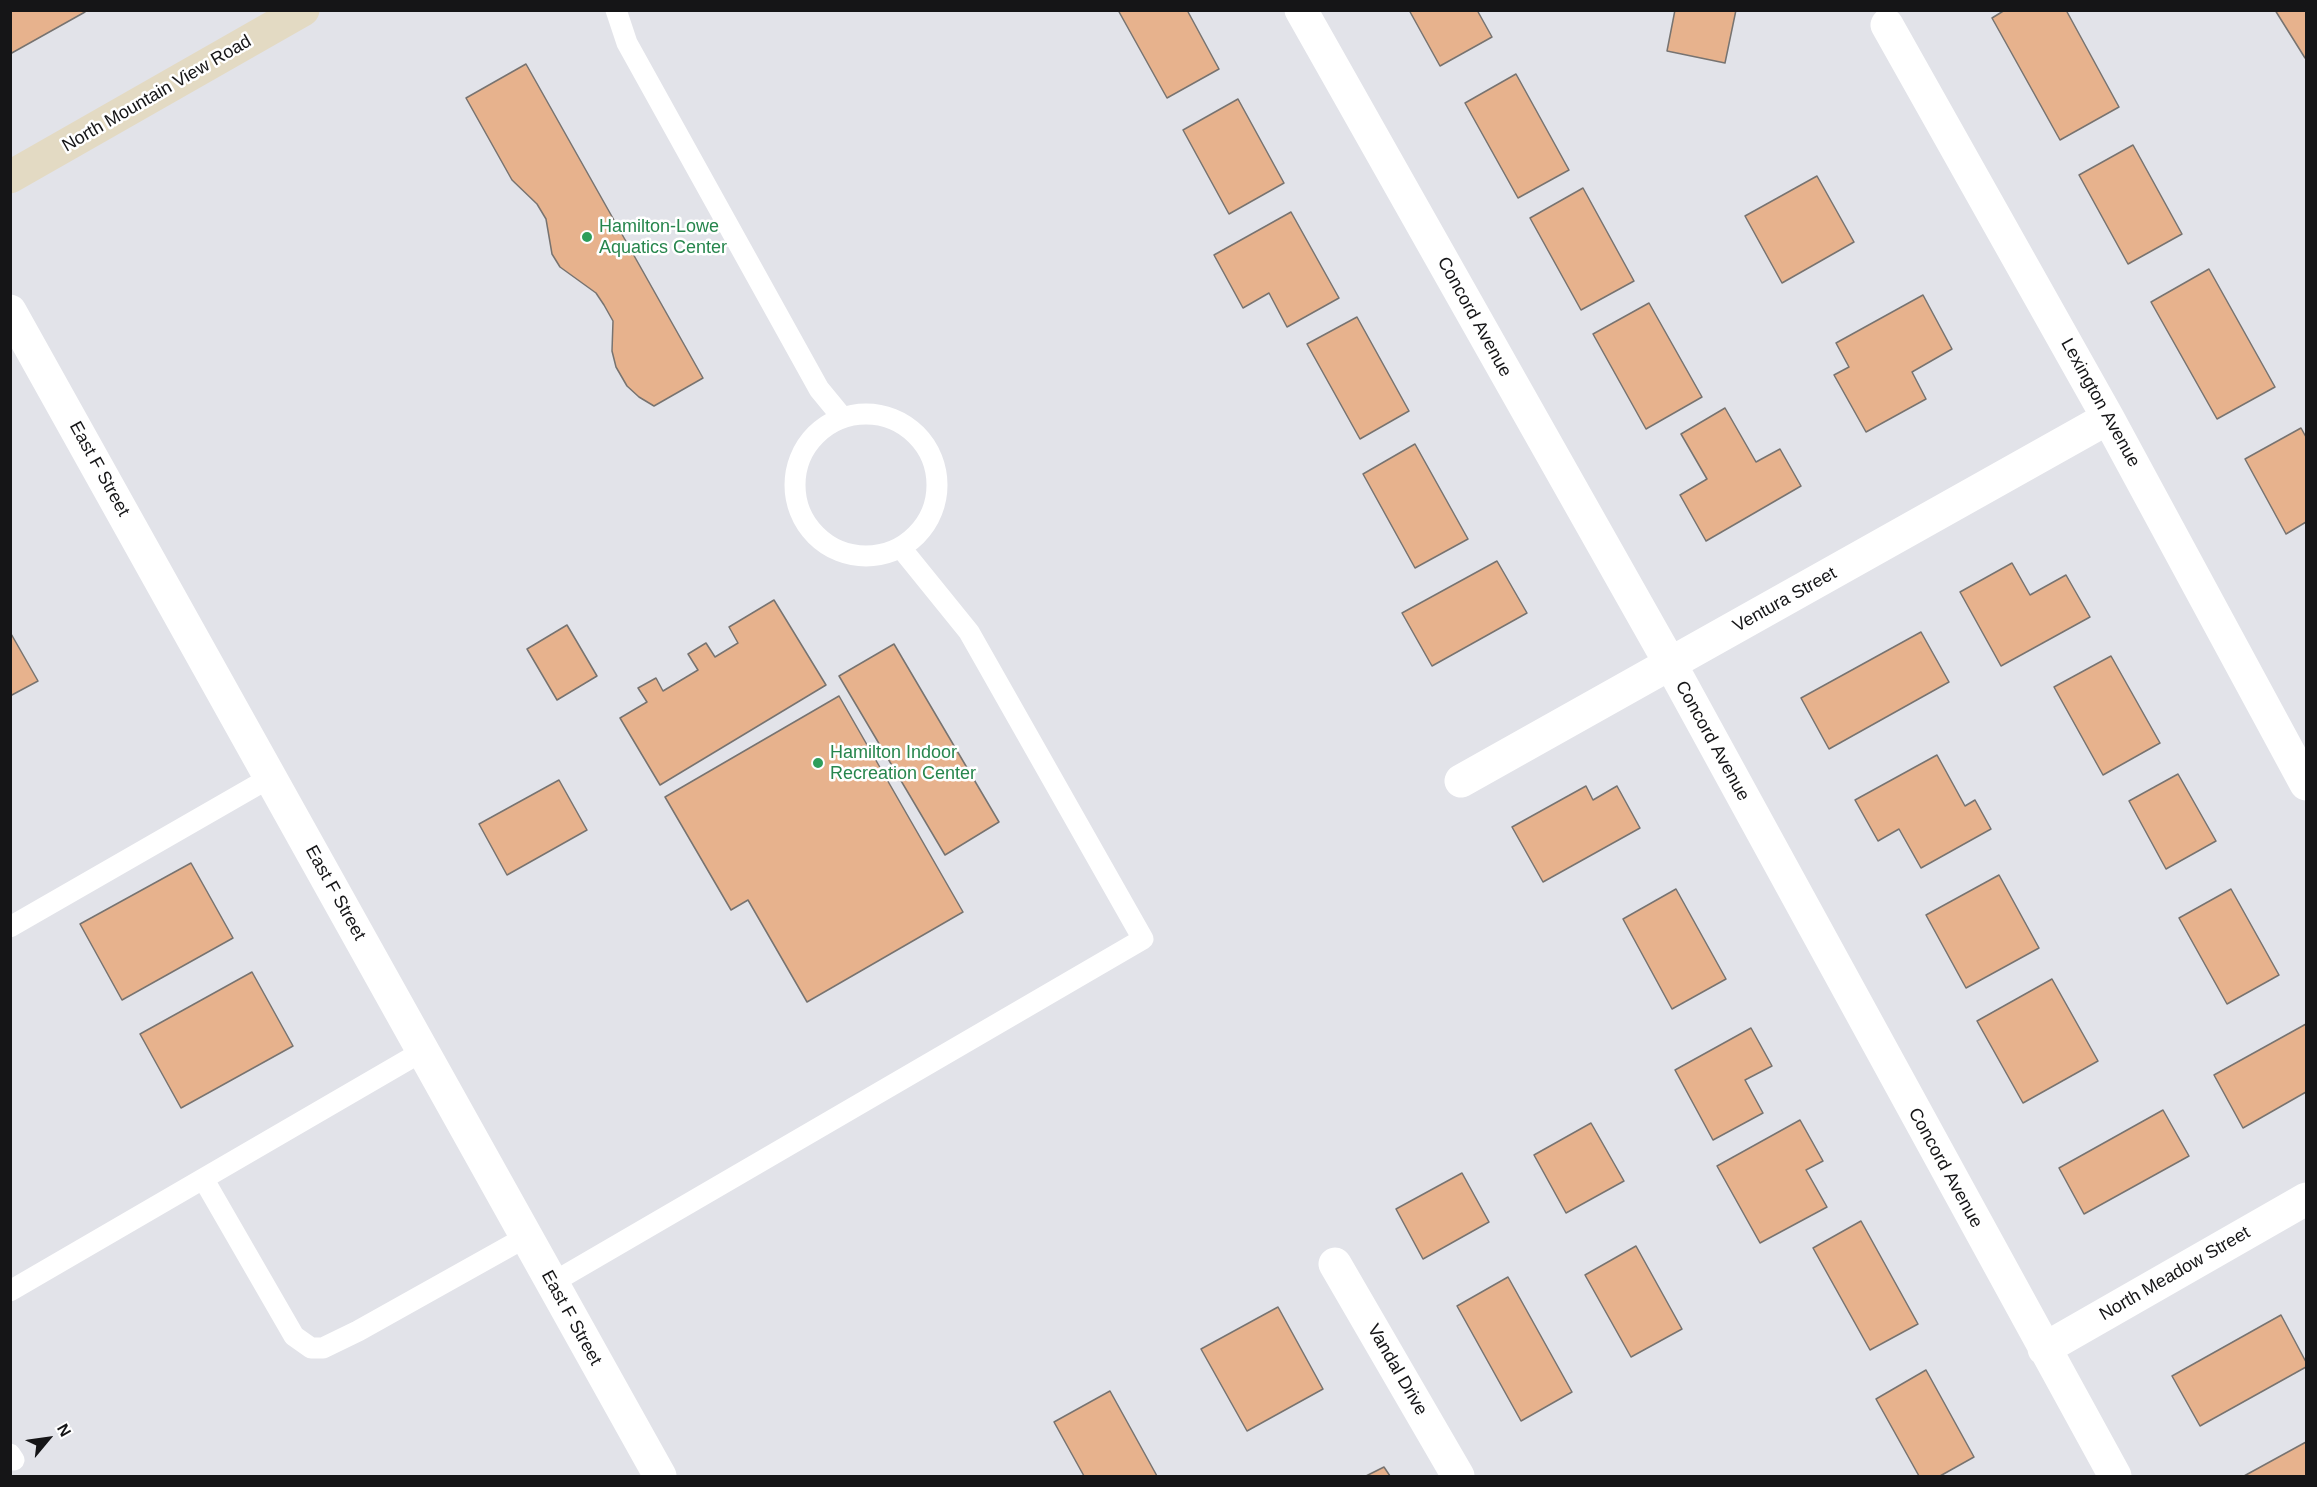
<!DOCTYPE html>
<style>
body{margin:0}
#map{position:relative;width:2317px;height:1487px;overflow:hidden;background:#e2e3e9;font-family:Helvetica,sans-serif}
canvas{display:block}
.frame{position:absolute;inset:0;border:12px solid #151517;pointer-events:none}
.north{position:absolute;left:18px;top:1409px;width:60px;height:60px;-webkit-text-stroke:4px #fff;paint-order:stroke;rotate:61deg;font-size:16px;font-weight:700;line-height:24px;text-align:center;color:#151517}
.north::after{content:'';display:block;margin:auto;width:21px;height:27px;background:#151517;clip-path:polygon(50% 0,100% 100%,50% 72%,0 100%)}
</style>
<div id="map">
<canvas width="2317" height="1487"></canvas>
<div class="frame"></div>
<div class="north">N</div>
</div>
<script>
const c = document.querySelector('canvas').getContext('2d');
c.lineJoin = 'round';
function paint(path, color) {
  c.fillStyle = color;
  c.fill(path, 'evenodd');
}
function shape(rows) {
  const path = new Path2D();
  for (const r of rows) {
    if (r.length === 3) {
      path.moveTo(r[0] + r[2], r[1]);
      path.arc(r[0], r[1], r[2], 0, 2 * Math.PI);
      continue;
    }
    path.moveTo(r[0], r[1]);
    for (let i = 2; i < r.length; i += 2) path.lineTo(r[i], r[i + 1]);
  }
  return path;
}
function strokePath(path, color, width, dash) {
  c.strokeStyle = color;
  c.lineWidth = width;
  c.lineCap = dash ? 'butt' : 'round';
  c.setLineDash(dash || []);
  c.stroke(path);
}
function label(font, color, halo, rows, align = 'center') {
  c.font = font + ' Helvetica,sans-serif';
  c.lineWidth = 5;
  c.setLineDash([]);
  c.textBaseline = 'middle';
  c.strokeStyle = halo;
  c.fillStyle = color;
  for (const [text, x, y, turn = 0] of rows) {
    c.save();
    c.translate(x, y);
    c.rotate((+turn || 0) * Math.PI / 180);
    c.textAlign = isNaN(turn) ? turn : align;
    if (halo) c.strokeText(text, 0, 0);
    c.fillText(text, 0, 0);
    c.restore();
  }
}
const building = shape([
 [10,10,84,10,85,12,10,54,10,10],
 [1118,10,1187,10,1219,69,1167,98,1118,10],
 [1409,10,1477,10,1492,37,1440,66,1409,10],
 [1675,10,1736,10,1725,63,1667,51,1675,10],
 [2005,10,2066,10,2119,107,2060,140,1992,18,2005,10],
 [2275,10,2306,10,2306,57,2305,58,2275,10],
 [526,64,703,378,654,406,639,397,627,386,616,367,612,351,613,321,604,305,596,293,560,267,552,254,546,219,537,204,512,180,466,98,526,64],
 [1516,74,1569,170,1518,198,1465,103,1516,74],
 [1238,99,1284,183,1229,214,1183,130,1238,99],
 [2133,145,2182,234,2128,264,2079,175,2133,145],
 [1817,176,1854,242,1782,283,1745,216,1817,176],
 [1583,188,1634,281,1581,310,1530,218,1583,188],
 [1291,212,1339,298,1287,327,1269,293,1243,308,1214,255,1291,212],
 [2209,269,2275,387,2217,419,2151,302,2209,269],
 [1923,295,1952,349,1912,372,1926,399,1866,432,1834,375,1849,367,1836,343,1923,295],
 [1649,303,1702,397,1646,429,1593,334,1649,303],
 [1357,317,1409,411,1360,439,1307,344,1357,317],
 [1725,408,1756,462,1780,449,1801,486,1706,541,1680,495,1707,479,1681,434,1725,408],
 [2301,428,2306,437,2306,522,2286,534,2245,459,2301,428],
 [1415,444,1468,539,1415,568,1363,474,1415,444],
 [1497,561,1527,613,1432,666,1402,613,1497,561],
 [2012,563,2030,595,2066,575,2090,617,2001,666,1960,592,2012,563],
 [774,600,826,685,660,785,620,718,647,702,638,688,656,678,663,691,698,670,688,654,706,643,715,657,738,643,729,627,774,600],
 [567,625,597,676,557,700,527,649,567,625],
 [10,632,38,681,10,696,10,632],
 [1921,632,1949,682,1829,749,1801,698,1921,632],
 [894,644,999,822,945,855,839,676,894,644],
 [2111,656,2160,743,2103,775,2054,687,2111,656],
 [839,696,963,912,807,1002,748,900,731,910,665,797,839,696],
 [1937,755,1965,806,1975,800,1991,829,1921,868,1899,829,1878,841,1855,800,1937,755],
 [2178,774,2216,841,2166,869,2129,801,2178,774],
 [559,780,587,830,507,875,479,824,559,780],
 [1586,786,1593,800,1617,786,1640,828,1543,882,1512,827,1586,786],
 [191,863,233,938,122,1000,80,924,191,863],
 [1999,875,2039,948,1966,988,1926,915,1999,875],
 [1676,889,1726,979,1672,1009,1623,919,1676,889],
 [2231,889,2279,975,2227,1004,2179,918,2231,889],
 [252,972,293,1046,181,1108,140,1034,252,972],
 [2052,979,2098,1061,2023,1103,1977,1021,2052,979],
 [2306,1024,2306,1092,2243,1128,2214,1075,2306,1024],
 [1751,1028,1772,1066,1745,1080,1763,1113,1713,1140,1675,1070,1751,1028],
 [2163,1110,2189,1156,2084,1214,2059,1168,2163,1110],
 [1800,1120,1823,1161,1806,1170,1827,1207,1760,1243,1717,1166,1800,1120],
 [1591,1123,1624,1181,1566,1213,1534,1155,1591,1123],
 [1462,1173,1489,1222,1423,1259,1396,1209,1462,1173],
 [1861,1221,1918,1324,1870,1350,1813,1248,1861,1221],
 [1636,1246,1682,1329,1631,1357,1585,1275,1636,1246],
 [1508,1277,1572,1392,1521,1421,1457,1306,1508,1277],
 [1278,1307,1323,1389,1247,1431,1201,1349,1278,1307],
 [2281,1315,2306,1362,2306,1367,2200,1426,2172,1376,2281,1315],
 [1926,1370,1974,1457,1940,1476,1919,1476,1876,1399,1926,1370],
 [1110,1391,1157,1476,1084,1476,1054,1422,1110,1391],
 [2306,1442,2306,1476,2244,1476,2306,1442],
 [1384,1467,1390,1476,1366,1476,1384,1467]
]);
paint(building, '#e7b28d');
strokePath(building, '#777370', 1.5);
strokePath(shape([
 [616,10,627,43,819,389,842,417],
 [866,485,71],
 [10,927,271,777],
 [204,1180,294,1336,311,1348,323,1348,358,1331,526,1237],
 [552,1283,1143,939,969,632,901,548],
 [10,1291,423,1051],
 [10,1454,14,1460]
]), '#fff', 21);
strokePath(shape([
 [1301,10,1671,665,2115,1476],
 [1887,25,2108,418,2306,784],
 [10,311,660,1476],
 [1461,781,2108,418],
 [1335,1264,1458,1476],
 [2044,1349,2306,1199]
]), '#fff', 33);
strokePath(shape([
 [10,177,303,10]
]), '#e3dac3', 33);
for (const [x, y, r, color] of [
 [587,237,6,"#2e9e5b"],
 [818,763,6,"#2e9e5b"]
]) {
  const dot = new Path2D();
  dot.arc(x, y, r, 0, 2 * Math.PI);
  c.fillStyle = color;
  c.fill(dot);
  strokePath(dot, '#fff', 2);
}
label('18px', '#151517', '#fff', [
 ["North Mountain View Road",157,94,-30],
 ["Concord Avenue",1474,317,61],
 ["Lexington Avenue",2100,403,61],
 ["East F Street",99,469,61],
 ["Ventura Street",1785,600,-29],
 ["Concord Avenue",1712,741,61],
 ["East F Street",335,893,61],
 ["Concord Avenue",1945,1168,61],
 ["North Meadow Street",2175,1274,-30],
 ["East F Street",571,1318,61],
 ["Vandal Drive",1397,1370,60]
]);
label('18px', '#27864d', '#fff', [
 ["Hamilton-Lowe",599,227],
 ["Aquatics Center",599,248],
 ["Hamilton Indoor",830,753],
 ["Recreation Center",830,774]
], 'left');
</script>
